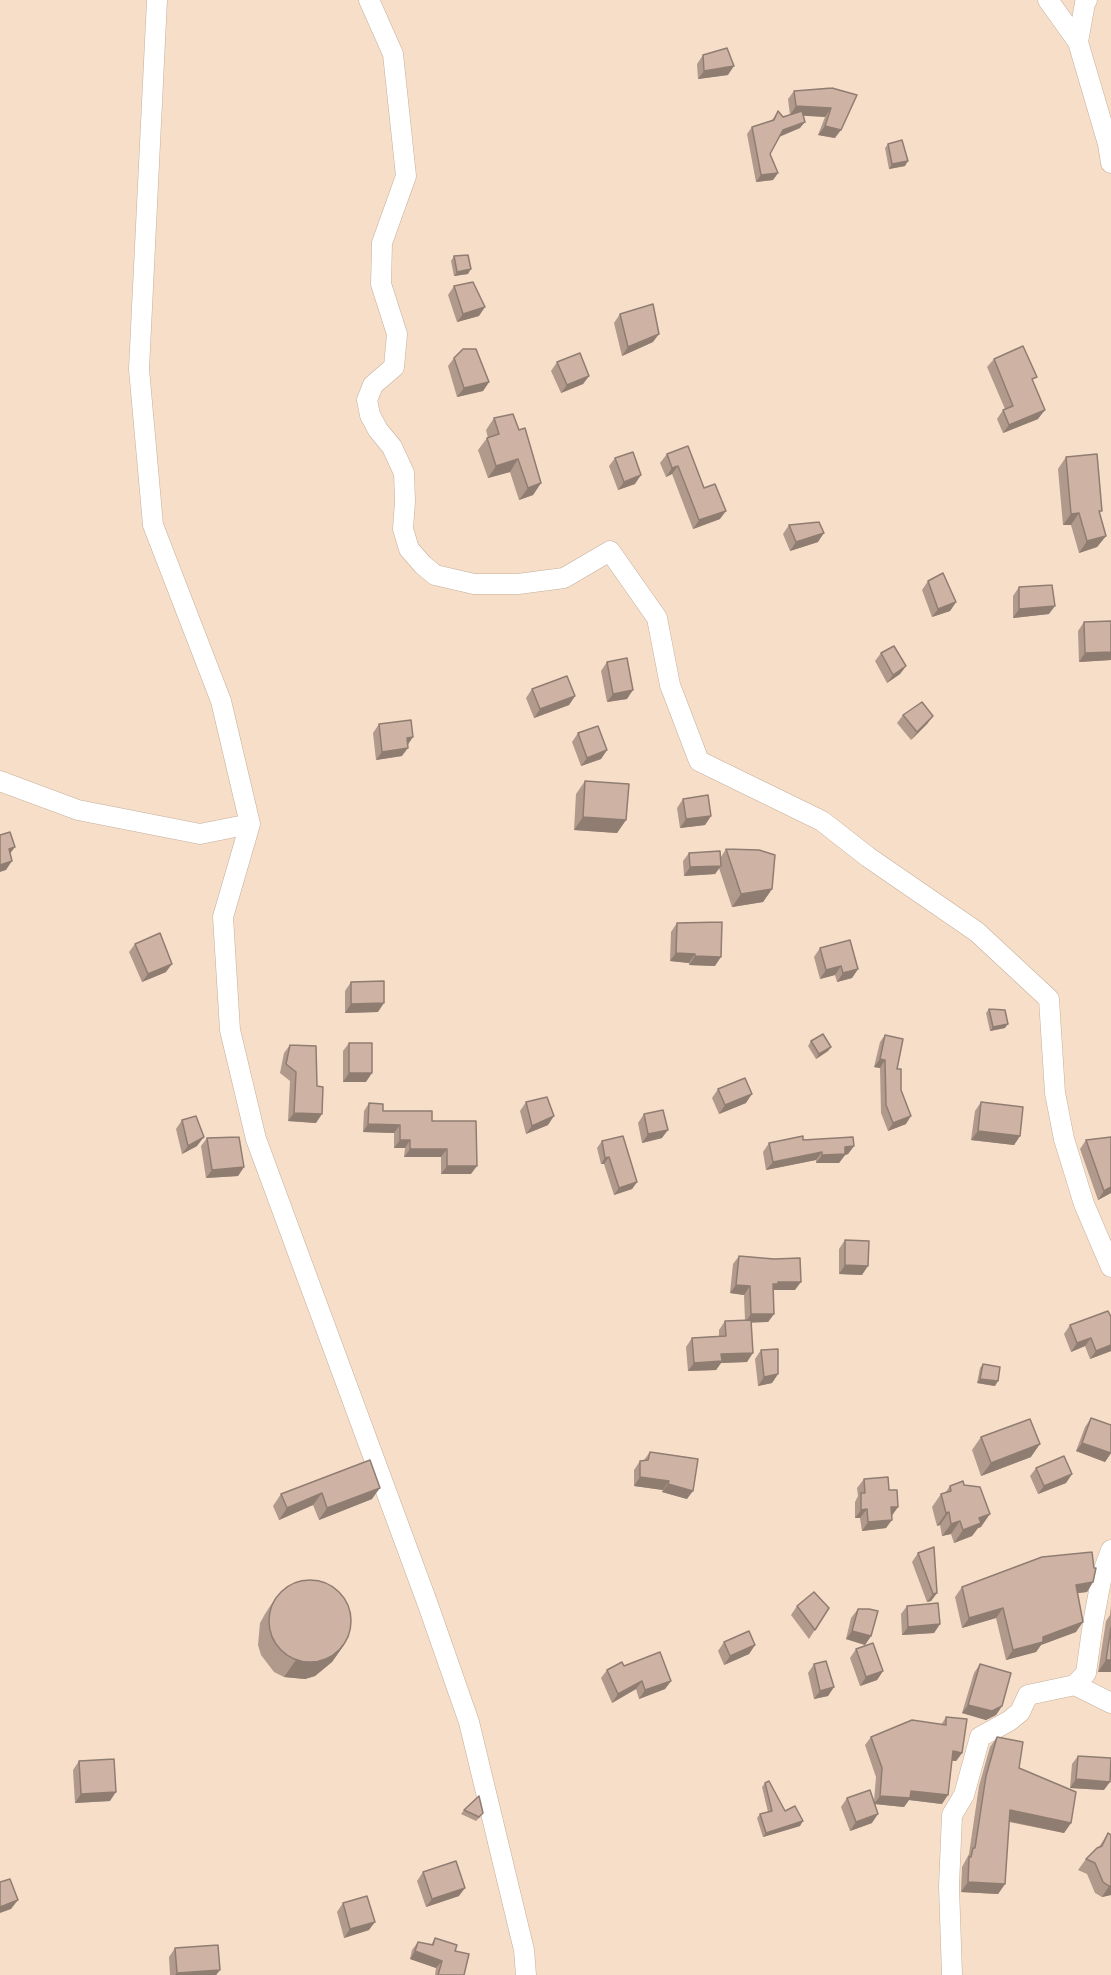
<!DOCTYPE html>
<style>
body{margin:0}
canvas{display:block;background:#f6dec9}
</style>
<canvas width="1111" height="1975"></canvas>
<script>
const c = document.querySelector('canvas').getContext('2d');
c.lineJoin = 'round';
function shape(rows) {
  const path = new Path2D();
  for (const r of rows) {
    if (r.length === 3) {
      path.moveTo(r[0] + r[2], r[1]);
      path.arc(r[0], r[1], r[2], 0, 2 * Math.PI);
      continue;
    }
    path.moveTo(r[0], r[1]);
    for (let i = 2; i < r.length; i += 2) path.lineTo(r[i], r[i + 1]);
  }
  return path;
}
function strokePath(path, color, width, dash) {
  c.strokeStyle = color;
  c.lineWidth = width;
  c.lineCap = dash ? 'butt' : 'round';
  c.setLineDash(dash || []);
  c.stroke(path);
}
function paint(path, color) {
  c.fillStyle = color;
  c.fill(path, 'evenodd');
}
const street = shape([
 [157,0,139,369,153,525,221,701,250,824,223,917,230,1030,256,1139,427,1602,469,1722,524,1950,526,1975],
 [369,0,393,54,406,176,382,243,381,284,397,334,394,367,373,385,367,400,370,415,378,430,392,447,404,473,405,501,403,529,409,549,423,565,435,575,474,584,518,584,564,578,610,551,657,618,670,685,699,761,822,821,868,857,977,932,1049,999,1055,1093,1064,1139,1084,1204,1111,1267],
 [1048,0,1078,42,1108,144,1111,163],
 [1078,42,1085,3,1087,0],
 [0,781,78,810,200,834,250,824],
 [1075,1685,1086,1673,1093,1623,1102,1575,1111,1550],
 [952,1975,949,1886,952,1815,964,1795,980,1737,1009,1721,1020,1712,1028,1695,1075,1685,1111,1703]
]);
strokePath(street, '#c5af9a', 21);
strokePath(street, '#fff', 20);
paint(shape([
 [703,55,728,75,698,79,697,64],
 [832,88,835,138,818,135,825,117,803,115,800,128,780,136,770,154,778,173,773,180,756,182,747,134,752,127,772,120,778,111,783,117,790,115,788,99,794,91],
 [888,144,905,166,889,169,885,148],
 [454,256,468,274,454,276,451,261],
 [454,286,479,316,457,322,448,295],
 [620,314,653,342,622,356,614,323],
 [454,358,489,382,483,391,457,397,448,366],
 [994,359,1033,382,1038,419,1003,433,997,419,1003,410,1005,409,987,367],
 [557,362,589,376,583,384,561,393,551,371],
 [494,418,519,430,541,483,533,495,519,500,510,472,488,478,478,450,487,438,488,438,486,430],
 [667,454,704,488,720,519,693,529,672,474,666,477,660,463],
 [1066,457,1100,515,1106,536,1097,547,1079,553,1071,525,1063,525,1058,469],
 [615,458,635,484,618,490,609,466],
 [789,525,818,542,790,551,783,534],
 [928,581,956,602,950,611,932,617,922,590],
 [1019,587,1049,614,1013,618,1013,596],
 [1111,621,1111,660,1079,662,1078,631,1084,622],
 [881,653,906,666,900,674,887,683,875,661],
 [607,662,627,699,607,702,601,671],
 [532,689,575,696,569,705,534,718,526,698],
 [903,715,933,716,927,724,911,740,897,723],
 [379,724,402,756,376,760,373,733],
 [578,733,607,750,601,759,581,766,572,742],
 [585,781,626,820,617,833,574,830,576,794],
 [683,799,711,816,705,825,680,828,677,808],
 [726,849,772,889,763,902,732,907,719,868,715,874,684,876,683,861,689,853,721,857],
 [677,923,715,966,689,965,689,963,670,961,671,932],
 [135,944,166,972,142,982,129,952],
 [820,948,858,969,852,978,837,982,835,975,820,979,814,957],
 [351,982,378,1012,345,1013,345,991],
 [989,1009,1005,1028,990,1031,986,1013],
 [885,1035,897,1069,906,1124,888,1131,881,1113,880,1068,874,1067,880,1042],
 [811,1041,831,1047,828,1051,816,1059,808,1046],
 [349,1043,366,1082,343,1082,343,1051],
 [290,1045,316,1123,288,1121,290,1081,280,1073,284,1053],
 [718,1089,746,1103,719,1114,712,1098],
 [526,1102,548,1125,526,1134,520,1111],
 [981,1102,1020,1136,1014,1145,971,1140,975,1111],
 [369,1103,383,1111,432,1121,471,1174,441,1174,441,1157,404,1157,405,1148,394,1148,394,1133,363,1132,364,1111],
 [644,1114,662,1138,642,1143,638,1123],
 [182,1120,197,1146,182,1154,176,1129],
 [207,1138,244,1167,238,1176,206,1178,201,1146],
 [803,1140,854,1146,848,1154,845,1155,839,1163,816,1163,816,1160,766,1170,763,1152,769,1143],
 [1086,1140,1111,1193,1098,1200,1080,1149],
 [602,1141,637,1182,632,1189,614,1195,604,1164,601,1164,597,1148],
 [845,1240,862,1275,839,1274,839,1249],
 [739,1256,795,1290,774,1290,774,1314,768,1322,752,1322,747,1362,721,1363,716,1370,688,1371,686,1347,692,1338,719,1336,719,1330,725,1321,745,1320,744,1295,730,1293,733,1264],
 [1111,1317,1111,1351,1090,1359,1085,1346,1071,1352,1064,1334,1070,1325],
 [761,1350,778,1374,772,1383,758,1386,755,1359],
 [983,1364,995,1386,977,1383,980,1368],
 [1091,1418,1111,1453,1105,1462,1076,1451,1085,1427],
 [981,1437,1031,1457,981,1476,972,1450],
 [650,1452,687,1499,662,1492,663,1490,634,1486,634,1470,640,1461,644,1460],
 [370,1460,372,1499,319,1520,313,1505,279,1520,273,1506,281,1494],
 [1036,1468,1072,1474,1066,1483,1038,1494,1030,1476],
 [864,1479,889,1490,898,1507,892,1516,886,1528,862,1531,860,1518,855,1518,855,1502,858,1496,857,1488],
 [950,1486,981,1527,978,1528,972,1536,954,1543,951,1534,942,1536,940,1525,937,1526,932,1507,941,1494,945,1493],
 [918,1553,937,1593,931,1601,927,1602,912,1562],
 [1093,1582,1087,1592,1078,1593,1076,1632,1041,1645,1036,1652,1006,1660,996,1618,962,1628,955,1597,962,1587],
 [276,1597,344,1645,332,1662,315,1676,305,1679,284,1677,274,1672,261,1655,258,1645,260,1623,265,1614],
 [1111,1605,1111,1672,1098,1672,1106,1621,1110,1615],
 [797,1606,829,1608,809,1639,791,1615],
 [907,1606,940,1624,934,1633,902,1635,901,1614],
 [858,1609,871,1636,865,1645,846,1639,851,1618],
 [724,1642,755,1645,749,1654,724,1665,718,1651],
 [856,1649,883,1671,877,1680,860,1686,850,1658],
 [814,1664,834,1687,828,1696,814,1699,808,1673],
 [980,1664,1002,1706,996,1715,986,1720,962,1713,974,1673],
 [624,1666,671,1681,665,1689,639,1699,636,1689,612,1703,601,1678,607,1670],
 [946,1717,962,1753,956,1761,952,1761,942,1804,909,1800,904,1807,875,1804,872,1823,850,1831,841,1807,847,1798,874,1801,876,1777,865,1745,871,1737,941,1725],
 [997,1737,1019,1768,1071,1823,1064,1833,1009,1822,1005,1884,998,1894,961,1892,962,1867,969,1854,979,1786,990,1747],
 [1078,1756,1104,1790,1070,1788,1072,1764],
 [79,1761,110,1801,75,1803,73,1770],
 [765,1783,785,1811,800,1826,763,1837,757,1818,760,1814,768,1812,762,1787],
 [464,1810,480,1817,476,1821,461,1814],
 [1108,1833,1111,1895,1102,1897,1095,1893,1087,1874,1078,1870,1086,1859,1099,1847],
 [423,1872,459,1896,426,1907,417,1881],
 [343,1903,369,1930,344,1938,337,1912],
 [435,1938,455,1951,464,1975,435,1975,436,1968,410,1959,412,1950,418,1942,431,1945],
 [175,1948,220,1970,216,1975,170,1975,169,1957]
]), '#b1998c');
paint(shape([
 [734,66,728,75,698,79,704,71],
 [796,106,831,108,825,117,790,115],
 [805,122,800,128,779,137,783,130],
 [825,126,841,130,835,138,818,135],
 [908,161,905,166,889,169,892,164],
 [778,173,773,180,756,182,761,175],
 [471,269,468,274,454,276,457,272],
 [485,307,479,316,457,322,463,314],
 [659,334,653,342,622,356,628,347],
 [589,376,583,384,561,393,567,385],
 [489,382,483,391,457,397,464,388],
 [1045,410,1038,419,1003,433,1009,425],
 [518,459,510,472,488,478,496,466],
 [678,466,672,474,666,477,672,468],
 [641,475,635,484,618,490,624,482],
 [541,483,533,495,519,500,528,488],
 [726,511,720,519,693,529,699,520],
 [1079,513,1071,525,1063,525,1071,514],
 [824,533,818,542,790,551,796,542],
 [1106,536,1097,547,1079,553,1087,541],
 [956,602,950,611,932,617,938,609],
 [1055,606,1049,614,1013,618,1019,609],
 [1111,652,1111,660,1079,662,1085,653],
 [906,666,900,674,887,683,893,675],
 [633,690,627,699,607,702,613,694],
 [575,696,569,705,534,718,540,709],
 [933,716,927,724,911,740,917,732],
 [413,737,407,746,407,738],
 [408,748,402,756,376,760,382,752],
 [607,750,601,759,581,766,587,758],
 [711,816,705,825,680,828,686,819],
 [583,817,626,820,617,833,574,830],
 [15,847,9,855,9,849],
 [12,861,6,870,0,872,0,865],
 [721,866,715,874,684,876,690,867],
 [772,889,763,902,732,907,741,894],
 [676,953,695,954,689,963,670,961],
 [695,956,721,957,715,966,689,965],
 [172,964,166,972,142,982,148,974],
 [841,966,835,975,820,979,826,970],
 [858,969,852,978,837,982,843,973],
 [384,1003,378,1012,345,1013,351,1004],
 [1008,1024,1005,1028,990,1031,993,1027],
 [831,1047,828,1051,816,1059,819,1054],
 [880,1059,885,1060,880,1068,874,1067],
 [349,1073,372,1073,366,1082,343,1082],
 [752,1094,746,1103,719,1114,725,1105],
 [294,1113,322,1114,316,1123,288,1121],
 [554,1116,548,1125,526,1134,532,1126],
 [911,1116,906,1124,888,1131,893,1123],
 [368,1124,400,1125,394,1133,363,1132],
 [668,1130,662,1138,642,1143,648,1134],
 [978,1131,1020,1136,1014,1145,971,1140],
 [204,1137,197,1146,182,1154,188,1146],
 [400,1140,410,1140,405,1148,394,1148],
 [854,1146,848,1154,845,1155,839,1163,816,1163,822,1155,845,1147],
 [410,1149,447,1149,441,1157,404,1157],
 [822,1152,816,1160,766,1170,773,1162],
 [609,1157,604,1164,601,1164,605,1158],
 [447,1166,477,1166,471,1174,441,1174],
 [244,1167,238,1176,206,1178,212,1170],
 [637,1182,632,1189,614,1195,619,1188],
 [1111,1187,1111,1193,1098,1200,1104,1191],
 [845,1265,868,1266,862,1275,839,1274],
 [778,1282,801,1282,795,1290,774,1290,773,1284],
 [736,1285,750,1286,744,1295,730,1293],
 [751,1314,774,1314,768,1322,745,1323],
 [1091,1338,1085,1346,1071,1352,1077,1343],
 [1111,1345,1111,1351,1090,1359,1096,1351],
 [753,1353,747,1362,721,1363,716,1370,688,1371,694,1363,721,1354],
 [778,1374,772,1383,758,1386,764,1377],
 [980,1379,998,1381,995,1386,977,1383],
 [1082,1443,1111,1453,1105,1462,1076,1451],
 [1040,1444,1031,1457,981,1476,991,1463],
 [1072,1474,1066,1483,1038,1494,1044,1486],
 [640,1477,669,1481,663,1490,634,1486],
 [668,1484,693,1491,687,1499,662,1492],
 [380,1488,372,1499,319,1520,327,1508],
 [322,1493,313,1505,279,1520,287,1508],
 [891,1507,898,1507,891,1516],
 [867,1509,860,1518,855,1518,861,1510],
 [949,1512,940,1525,937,1526,946,1513],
 [990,1514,981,1527,978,1528,972,1536,954,1543,963,1530,979,1518],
 [892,1520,886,1528,862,1531,868,1522],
 [960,1521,951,1534,942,1536,951,1524],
 [1093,1582,1087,1592,1069,1594,1076,1585],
 [937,1593,931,1601,927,1602,933,1594],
 [1003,1608,996,1618,962,1628,969,1618],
 [1083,1622,1076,1632,1041,1645,1036,1652,1006,1660,1013,1650,1043,1637],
 [940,1624,934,1633,902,1635,908,1627],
 [852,1631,871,1636,865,1645,846,1639],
 [344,1645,332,1662,315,1676,305,1679,284,1677,296,1660],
 [755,1645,749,1654,724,1665,730,1656],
 [1106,1660,1111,1660,1111,1672,1098,1672],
 [883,1671,877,1680,860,1686,866,1677],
 [642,1681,636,1689,612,1703,618,1694],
 [671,1681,665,1689,639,1699,645,1690],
 [834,1687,828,1696,814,1699,820,1691],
 [968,1705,1002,1706,996,1715,986,1720,962,1713],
 [953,1751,962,1753,956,1761,947,1760],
 [1076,1779,1110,1782,1104,1790,1070,1788],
 [911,1791,948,1795,942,1804,909,1800,904,1807,874,1804,880,1796],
 [116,1792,110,1801,75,1803,81,1794],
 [1010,1810,1071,1823,1064,1833,1003,1820],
 [878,1814,872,1823,850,1831,856,1822],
 [803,1821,800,1826,763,1837,766,1833],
 [968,1882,1005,1884,998,1894,961,1892],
 [1109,1886,1111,1886,1111,1895,1102,1897],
 [465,1888,459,1896,426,1907,432,1899],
 [18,1900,11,1909,0,1913,0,1907],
 [375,1922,369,1930,344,1938,350,1929],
 [415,1951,442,1961,436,1968,410,1959],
 [220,1970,216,1975,175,1975,177,1973]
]), '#907d72');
const building = shape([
 [727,48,734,66,704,71,703,55,727,48],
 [832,88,857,95,841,130,825,126,831,108,796,106,794,91,832,88],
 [778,111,783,117,802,111,805,122,783,130,770,154,778,173,761,175,752,127,774,120,778,111],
 [902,140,908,161,892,164,888,144,902,140],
 [468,255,471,269,457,272,454,256,468,255],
 [473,282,485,307,463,314,454,286,473,282],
 [653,304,659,334,628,347,620,314,653,304],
 [1023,346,1037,377,1032,379,1045,410,1009,425,1003,410,1013,406,994,359,1023,346],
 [463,349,476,349,489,382,464,388,454,358,463,349],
 [580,353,589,376,567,385,557,362,580,353],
 [513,414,519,430,525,428,541,483,528,488,518,459,496,466,487,438,499,434,494,418,513,414],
 [688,446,704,488,715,484,726,511,699,520,678,466,672,468,667,454,688,446],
 [633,452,641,475,624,482,615,458,633,452],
 [1097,454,1102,511,1099,511,1106,536,1087,541,1079,513,1071,514,1066,457,1097,454],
 [819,522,824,533,796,542,789,525,819,522],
 [943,573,956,602,938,609,928,581,943,573],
 [1052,585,1055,606,1019,609,1019,587,1052,585],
 [1111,621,1111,652,1085,653,1084,622,1111,621],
 [894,646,906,666,893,675,881,653,894,646],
 [627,658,633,690,613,694,607,662,627,658],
 [567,676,575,696,540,709,532,689,567,676],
 [922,702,933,716,917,732,903,715,922,702],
 [411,720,413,737,407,738,408,748,382,752,379,724,411,720],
 [598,726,607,750,587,758,578,733,598,726],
 [585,781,629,784,626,820,583,817,585,781],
 [708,795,711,816,686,819,683,799,708,795],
 [10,832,15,847,9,849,12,861,0,865,0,835,10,832],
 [726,849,759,850,775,855,772,889,741,894,726,849],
 [720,851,721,866,690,867,689,853,720,851],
 [722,922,721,957,695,956,695,954,676,953,677,923,722,922],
 [160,933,172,964,148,974,135,944,160,933],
 [850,940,858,969,843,973,841,966,826,970,820,948,850,940],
 [384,981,384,1003,351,1004,351,982,384,981],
 [989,1009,1005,1010,1008,1024,993,1027,989,1009],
 [823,1034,831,1047,819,1054,811,1041,823,1034],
 [885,1035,903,1039,897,1069,901,1069,901,1090,911,1116,893,1123,886,1105,885,1060,880,1059,885,1035],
 [349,1043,372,1043,372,1073,349,1073,349,1043],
 [290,1045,316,1046,317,1086,323,1087,322,1114,294,1113,296,1072,286,1064,290,1045],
 [745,1078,752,1094,725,1105,718,1089,745,1078],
 [547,1097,554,1116,532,1126,526,1102,547,1097],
 [981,1102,1023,1107,1020,1136,978,1131,981,1102],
 [369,1103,383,1104,383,1111,432,1111,432,1121,476,1121,477,1166,447,1166,447,1149,410,1149,410,1140,400,1140,400,1125,368,1124,369,1103],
 [663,1110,668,1130,648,1134,644,1114,663,1110],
 [196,1116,204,1137,188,1146,182,1120,196,1116],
 [623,1136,637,1182,619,1188,609,1157,605,1158,602,1141,623,1136],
 [803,1136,803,1140,853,1137,854,1146,845,1147,845,1154,822,1155,822,1152,773,1162,769,1143,803,1136],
 [239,1137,244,1167,212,1170,207,1138,239,1137],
 [1111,1137,1111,1187,1104,1191,1086,1140,1111,1137],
 [845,1240,869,1241,868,1266,845,1265,845,1240],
 [739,1256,774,1259,800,1258,801,1282,778,1282,778,1284,773,1284,774,1314,751,1314,750,1286,736,1285,739,1256],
 [1108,1311,1111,1317,1111,1345,1096,1351,1091,1338,1077,1343,1070,1325,1108,1311],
 [751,1320,753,1353,721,1354,722,1361,694,1363,692,1338,726,1336,725,1321,751,1320],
 [778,1349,778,1374,764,1377,761,1350,778,1349],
 [983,1364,1000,1367,998,1381,980,1379,983,1364],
 [1091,1418,1111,1425,1111,1453,1082,1443,1091,1418],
 [1030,1419,1040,1444,991,1463,981,1437,1030,1419],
 [650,1452,698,1459,693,1491,668,1484,669,1481,640,1477,640,1461,648,1460,650,1452],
 [1064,1456,1072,1474,1044,1486,1036,1468,1064,1456],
 [370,1460,380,1488,327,1508,322,1493,287,1508,281,1494,370,1460],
 [888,1477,889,1490,897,1490,898,1507,891,1507,892,1520,868,1522,867,1509,861,1510,861,1493,865,1493,864,1479,888,1477],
 [963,1481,964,1485,980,1487,990,1514,979,1518,981,1523,963,1530,960,1521,951,1524,949,1512,946,1513,941,1494,951,1491,950,1486,963,1481],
 [934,1547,937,1593,933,1594,918,1553,934,1547],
 [1092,1552,1094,1568,1096,1568,1093,1582,1076,1585,1083,1622,1043,1637,1043,1642,1013,1650,1003,1608,969,1618,962,1587,1042,1557,1092,1552],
 [310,1621,41],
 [814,1592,829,1608,815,1630,797,1606,814,1592],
 [938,1603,940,1624,908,1627,907,1606,938,1603],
 [858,1609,869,1609,878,1611,871,1636,852,1631,858,1609],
 [1111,1628,1111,1660,1106,1660,1111,1628],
 [749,1631,755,1645,730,1656,724,1642,749,1631],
 [873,1643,883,1671,866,1677,856,1649,873,1643],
 [660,1652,671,1681,645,1690,642,1681,618,1694,607,1670,622,1662,624,1666,660,1652],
 [826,1661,834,1687,820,1691,814,1664,826,1661],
 [980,1664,1011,1673,1002,1706,992,1711,968,1705,980,1664],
 [946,1717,967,1719,962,1753,953,1751,948,1795,911,1791,910,1798,880,1796,882,1768,871,1737,912,1720,946,1725,946,1717],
 [997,1737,1023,1742,1019,1768,1076,1792,1071,1823,1010,1810,1005,1884,968,1882,969,1857,971,1857,973,1848,975,1848,986,1776,997,1737],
 [1078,1756,1111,1758,1110,1782,1076,1779,1078,1756],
 [114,1759,116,1792,81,1794,79,1761,114,1759],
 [769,1781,785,1811,795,1806,803,1821,766,1833,760,1814,772,1811,765,1783,769,1781],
 [870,1790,878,1814,856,1822,847,1798,870,1790],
 [479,1796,483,1813,479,1817,464,1810,479,1796],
 [1108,1833,1111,1835,1111,1886,1109,1886,1103,1882,1095,1863,1086,1859,1097,1848,1102,1846,1108,1833],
 [456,1861,465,1888,432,1899,423,1872,456,1861],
 [10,1879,18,1900,0,1907,0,1882,10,1879],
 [367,1896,375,1922,350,1929,343,1903,367,1896],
 [435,1938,457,1945,455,1951,469,1954,464,1975,438,1975,442,1961,415,1951,418,1942,433,1945,435,1938],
 [218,1945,220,1970,177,1973,175,1948,218,1945]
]);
paint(building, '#ceb2a3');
strokePath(building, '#907d72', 1.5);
</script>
